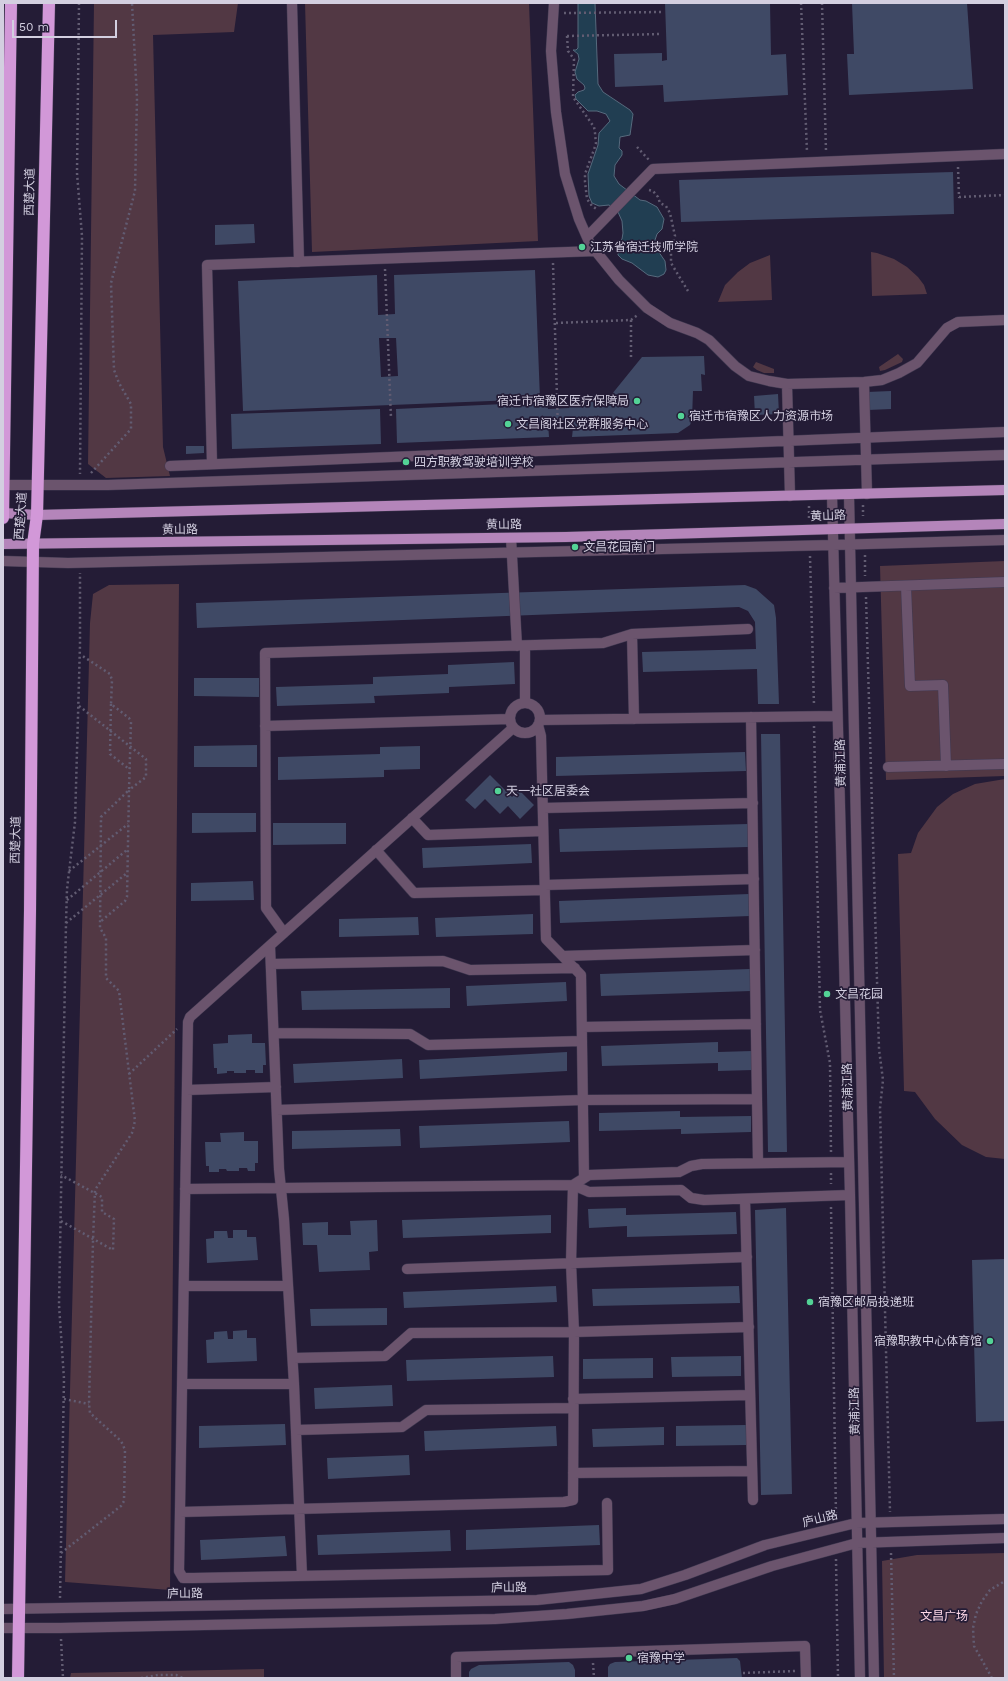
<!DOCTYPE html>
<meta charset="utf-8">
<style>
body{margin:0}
#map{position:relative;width:1008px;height:1681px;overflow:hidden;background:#241c36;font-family:"Work Sans",sans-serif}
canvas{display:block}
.frame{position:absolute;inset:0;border:4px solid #d3cfe0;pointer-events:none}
.scale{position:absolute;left:12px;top:20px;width:105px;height:18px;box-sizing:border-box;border:2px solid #d3cfe0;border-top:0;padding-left:5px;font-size:12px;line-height:14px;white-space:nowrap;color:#d3cfe0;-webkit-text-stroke:3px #241c36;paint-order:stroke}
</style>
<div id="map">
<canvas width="1008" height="1681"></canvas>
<div class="frame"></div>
<div class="scale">50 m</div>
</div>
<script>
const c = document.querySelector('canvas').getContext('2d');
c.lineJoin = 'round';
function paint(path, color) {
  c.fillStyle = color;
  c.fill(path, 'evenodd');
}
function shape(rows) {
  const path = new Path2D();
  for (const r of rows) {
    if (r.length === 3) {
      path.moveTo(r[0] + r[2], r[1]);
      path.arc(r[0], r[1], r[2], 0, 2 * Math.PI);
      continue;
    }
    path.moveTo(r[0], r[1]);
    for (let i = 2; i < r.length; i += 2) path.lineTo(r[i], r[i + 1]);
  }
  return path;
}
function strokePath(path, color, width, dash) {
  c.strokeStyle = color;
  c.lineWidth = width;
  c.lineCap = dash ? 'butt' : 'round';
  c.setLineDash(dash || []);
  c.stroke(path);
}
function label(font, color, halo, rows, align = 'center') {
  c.font = font + ' "Work Sans","Noto Sans SC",sans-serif';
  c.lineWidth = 3.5;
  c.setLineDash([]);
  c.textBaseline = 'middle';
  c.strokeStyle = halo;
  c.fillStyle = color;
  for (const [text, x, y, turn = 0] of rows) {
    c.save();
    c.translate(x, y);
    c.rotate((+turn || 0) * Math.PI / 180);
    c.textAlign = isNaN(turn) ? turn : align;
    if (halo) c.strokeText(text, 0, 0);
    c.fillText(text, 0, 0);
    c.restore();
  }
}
paint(shape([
 [94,3,238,3,234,32,153,35,163,447,170,476,106,478,88,464],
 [305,3,529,3,538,241,312,252],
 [871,252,877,253,894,259,907,267,918,277,924,285,927,294,872,296],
 [770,255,772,300,718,302,725,285,738,272,750,263],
 [898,354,903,359,902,362,885,370,880,371,879,367],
 [756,362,774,369,774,373,764,373,757,370,753,367],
 [1005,561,1005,776,886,780,880,566],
 [179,584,170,1590,65,1582,90,623,93,594,109,585],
 [1005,779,1005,1159,986,1157,962,1145,935,1119,915,1092,904,1091,898,854,911,853,918,833,937,807,953,794,975,784],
 [1005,1553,1005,1678,884,1678,882,1561,917,1555],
 [264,1669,264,1678,70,1678,71,1673]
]), '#523844');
const water = shape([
 [578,3,595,3,598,84,603,92,630,110,633,114,630,135,620,137,619,148,622,151,622,155,615,165,614,176,619,184,640,200,646,201,657,207,664,219,662,229,657,234,655,240,656,248,665,261,666,270,664,274,658,277,648,275,632,263,622,259,618,255,618,243,622,239,623,233,622,221,618,212,609,205,599,206,592,203,589,196,588,174,598,145,599,133,610,121,606,114,597,111,588,111,576,99,575,95,578,92,584,90,585,88,584,85,577,79,575,72,579,59,578,54,573,50,576,50,578,48,578,3]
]);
paint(water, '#213e52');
strokePath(water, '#566a7d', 1);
paint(shape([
 [665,3,770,3,771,55,786,54,788,95,664,102,663,85,615,87,614,54,662,53,662,61,667,60],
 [852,3,967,3,973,89,849,95,847,54,854,54],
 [953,172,954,214,681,222,679,180],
 [254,224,255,243,215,245,215,225],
 [535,270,540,399,243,411,238,281,377,275,378,315,395,314,394,275],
 [379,338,396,338,398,376,381,377],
 [704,356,705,375,701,374,702,391,693,391,692,419,690,425,678,433,572,437,573,428,570,427,570,422,548,423,549,437,397,443,396,409,547,402,548,409,569,408,569,396,612,394,642,357],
 [891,391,891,409,868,410,867,392],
 [778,394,779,414,755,415,754,396],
 [380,409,381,444,232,449,231,414],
 [186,446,204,446,204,453,186,454],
 [745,585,756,589,774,605,776,618,779,704,758,704,757,669,643,672,642,652,756,649,755,622,748,611,739,607,197,628,196,603],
 [514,662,515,684,449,687,449,693,374,696,375,703,277,706,276,687,373,684,373,677,448,674,448,665],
 [194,678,259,678,259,697,194,696],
 [761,734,780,734,787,1152,768,1152],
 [257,745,257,767,194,767,194,746],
 [420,746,420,769,384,770,384,777,278,780,278,757,380,754,380,747],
 [745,752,746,771,556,776,556,757],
 [490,775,512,797,519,790,534,805,520,819,508,806,500,814,485,799,475,809,465,800],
 [192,813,256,813,256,832,192,833],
 [273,823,346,823,346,844,273,845],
 [748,824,748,847,560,852,559,829],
 [531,844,532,863,423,868,422,848],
 [253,881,254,900,191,901,191,883],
 [749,894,750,916,560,923,559,901],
 [533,914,533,934,436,937,435,918],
 [418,917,419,935,339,937,339,919],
 [750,969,751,991,601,996,600,974],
 [566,982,567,1001,467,1006,466,986],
 [450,988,450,1008,302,1010,301,991],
 [252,1034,252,1043,265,1043,266,1065,263,1065,263,1073,255,1073,255,1070,246,1070,246,1073,234,1073,234,1071,227,1071,227,1073,217,1074,217,1068,214,1068,213,1044,228,1043,228,1035],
 [718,1042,718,1052,752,1051,753,1070,718,1071,718,1063,602,1066,601,1046],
 [567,1052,567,1071,420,1079,419,1060],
 [402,1059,403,1078,294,1083,293,1064],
 [680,1111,680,1117,751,1116,751,1132,681,1134,681,1129,599,1131,599,1113],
 [569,1121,570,1142,420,1148,419,1126],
 [400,1129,401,1146,292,1149,292,1131],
 [244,1132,244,1141,258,1141,258,1163,255,1163,255,1171,248,1171,247,1168,239,1168,239,1171,227,1171,226,1169,219,1169,219,1172,209,1172,209,1166,206,1166,205,1142,221,1142,220,1133],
 [626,1208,626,1215,736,1212,737,1234,627,1237,627,1226,589,1228,588,1209],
 [786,1208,792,1494,761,1495,755,1210],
 [551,1215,551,1233,403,1238,402,1220],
 [377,1220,378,1251,369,1252,370,1270,319,1272,317,1245,303,1245,302,1223,328,1222,328,1235,351,1235,350,1221],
 [233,1230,247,1230,247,1237,256,1237,258,1260,207,1263,206,1239,214,1238,214,1231,227,1231,228,1238,233,1238],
 [1005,1259,1005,1421,976,1422,972,1260],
 [556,1286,557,1302,404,1308,403,1292],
 [739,1286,740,1303,593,1306,592,1289],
 [387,1308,387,1325,311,1326,310,1309],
 [247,1330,247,1338,256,1338,257,1361,207,1363,206,1340,214,1339,214,1332,227,1331,228,1339,233,1339,233,1331],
 [553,1356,554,1377,407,1381,406,1360],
 [741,1356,741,1376,672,1377,671,1357],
 [653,1358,653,1378,583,1379,583,1359],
 [392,1385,393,1406,315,1409,314,1388],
 [285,1424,286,1445,199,1448,199,1426],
 [746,1425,746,1445,676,1446,676,1426],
 [556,1426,557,1446,425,1451,424,1431],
 [664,1427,664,1445,593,1447,592,1429],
 [409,1455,410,1475,328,1479,327,1458],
 [599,1525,600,1545,466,1550,466,1530],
 [450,1530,451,1551,318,1555,317,1535],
 [285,1536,287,1556,201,1560,200,1540],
 [737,1658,740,1661,742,1678,608,1678,608,1667,610,1664,615,1662],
 [569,1662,573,1665,575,1670,575,1678,469,1678,469,1672,471,1669,479,1665]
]), '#3f4965');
const minor = shape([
 [292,3,299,262],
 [554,3,551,51,556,112,565,174,579,219,590,244,619,280,647,308,670,323,697,333,709,340,735,366,749,376,769,381,787,384,864,382,882,380,899,373,917,363,947,328,958,322,1005,320],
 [587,237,653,169,1005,154],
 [864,382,867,494],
 [787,384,790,496],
 [212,464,207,265,596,251],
 [170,466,1005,432],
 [3,485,108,485,1005,455],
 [832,495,850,1195,860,1678],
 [849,495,874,1678],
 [511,538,517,646],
 [3,561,68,563,833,545,1005,540],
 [906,586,910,686,943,685,946,766],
 [834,588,1005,582],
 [632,634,634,719],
 [525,646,525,703],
 [525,718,15],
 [751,717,758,1163],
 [540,720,837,716],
 [538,725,541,736,546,939,581,975,584,1178],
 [265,726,510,719],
 [513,728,190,1017,188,1022,179,1571,183,1578,193,1578,608,1570,607,1503],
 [888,767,1005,764],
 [543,808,753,803],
 [412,818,428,835,543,831],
 [376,850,414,893,545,890],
 [545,885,754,879],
 [284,933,266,908,265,653,603,643,632,634,748,629],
 [270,946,279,1169,284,1219,294,1384,302,1576],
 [563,956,755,950],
 [271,964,443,961,470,970,575,968],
 [582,1027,756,1024],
 [274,1033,410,1034,428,1045,582,1041],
 [187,1090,276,1087],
 [277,1110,583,1100,757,1099],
 [849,1162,702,1164,691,1166,679,1172,589,1175,573,1185,589,1192,681,1190,691,1198,704,1200,850,1195],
 [745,1199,753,1500],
 [407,1269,747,1257],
 [184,1286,288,1286],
 [293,1358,385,1356,411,1333,574,1332,749,1327],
 [182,1384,294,1384],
 [573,1399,750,1395],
 [296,1430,402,1427,426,1410,573,1408],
 [573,1473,752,1471],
 [180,1512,564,1502,573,1500,574,1332,571,1263,573,1185,185,1189],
 [3,1609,537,1600,641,1589,685,1575,765,1545,856,1523,1005,1519],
 [3,1628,60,1628,495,1619,567,1614,643,1606,675,1599,772,1566,857,1543,1005,1538],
 [456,1678,456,1657,805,1646,806,1678]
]);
const major = shape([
 [3,513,37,515,1005,490],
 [3,544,566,537,1005,524]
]);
const highway = shape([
 [3,518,11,3],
 [18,1678,30,911,33,544,37,515,49,3]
]);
strokePath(minor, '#403951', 11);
strokePath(major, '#403951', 11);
strokePath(highway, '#403951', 13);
strokePath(shape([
 [79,3,77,173,82,236,80,474],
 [801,3,807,152],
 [822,3,826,151],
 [564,13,662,12],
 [567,36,568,51,574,59,573,97,594,127,595,133,596,144,585,174,585,182,587,199,592,206,598,210],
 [567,36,662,34],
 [637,147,649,160],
 [958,167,959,197,1005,195],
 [649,190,653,191,658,197,660,203,666,206,670,213,675,236,671,250,671,263,688,291],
 [553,263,558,431],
 [385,269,391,418],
 [631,320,631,358],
 [556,323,631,320,639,314],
 [91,473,131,429,131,404,119,383,114,370,111,283,135,191,137,98,132,3],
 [863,505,863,516],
 [809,506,809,519],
 [865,555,865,576],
 [810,556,814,705],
 [866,597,879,1049,883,1080,880,1108,890,1512],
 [111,704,110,754,129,769],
 [79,706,146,759,146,777,129,790,127,897,125,901,100,922],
 [814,726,820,1010,830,1063,831,1152],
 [69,871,128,824],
 [67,900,128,849],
 [66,923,127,873],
 [129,1074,177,1029],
 [831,1173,831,1184],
 [831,1207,836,1516],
 [61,1221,113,1250,114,1219,102,1212,102,1197,61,1175],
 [64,1399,89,1404],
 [61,1553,121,1506,124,1501,125,1450,123,1445,121,1441,90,1413,89,1404,93,1241,95,1190,132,1133,135,1121,119,991,106,978,106,938,100,928,101,817,129,790,131,722,129,718,111,704,112,680,110,674,81,655],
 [891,1553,894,1678],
 [836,1559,838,1678],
 [60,1598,64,1379,59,1305,66,923,67,889,75,822,80,645,80,573],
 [61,1639,63,1678],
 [593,1663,594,1678],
 [743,1673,795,1671],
 [141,1678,158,1675,176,1675,183,1678],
 [992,1678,974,1646,973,1628,976,1614,982,1601,990,1590,1005,1581]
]), '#625c72', 2.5, [2, 3]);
strokePath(minor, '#6b546d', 10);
strokePath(major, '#b485ba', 10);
strokePath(highway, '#d298d8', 12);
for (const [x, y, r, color] of [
 [582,247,4,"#53d396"],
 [637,401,4,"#53d396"],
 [681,416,4,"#53d396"],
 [508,424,4,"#53d396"],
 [406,462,4,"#53d396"],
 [575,547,4,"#53d396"],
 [498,791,4,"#53d396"],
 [827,994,4,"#53d396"],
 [810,1302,4,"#53d396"],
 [990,1341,4,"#53d396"],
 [629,1658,4,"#53d396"]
]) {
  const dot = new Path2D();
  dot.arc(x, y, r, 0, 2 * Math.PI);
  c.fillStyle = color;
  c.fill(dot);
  strokePath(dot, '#241c36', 1.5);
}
label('12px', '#d3cfe0', '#241c36', [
 ["西楚大道",30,192,-89],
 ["西楚大道",21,516,-86],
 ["黄山路",828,516,-2],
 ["黄山路",504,525,-1],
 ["黄山路",180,530,-1],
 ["黄浦江路",841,763,-91],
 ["西楚大道",16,840,-89],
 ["黄浦江路",848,1087,-91],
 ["黄浦江路",855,1411,-91],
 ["庐山路",820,1519,-14],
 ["庐山路",509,1588,-1],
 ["庐山路",185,1594,-1]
]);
label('12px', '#d3cfe0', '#241c36', [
 ["江苏省宿迁技师学院",590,247],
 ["宿迁市宿豫区医疗保障局",629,401,"right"],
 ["宿迁市宿豫区人力资源市场",689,416],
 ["文昌阁社区党群服务中心",516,424],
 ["四方职教驾驶培训学校",414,462],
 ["文昌花园南门",583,547],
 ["天一社区居委会",506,791],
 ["文昌花园",835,994],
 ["宿豫区邮局投递班",818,1302],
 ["宿豫职教中心体育馆",982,1341,"right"],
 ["宿豫中学",637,1658]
], 'left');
label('12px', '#fed8e8', '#241c36', [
 ["文昌广场",944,1616]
]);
</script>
